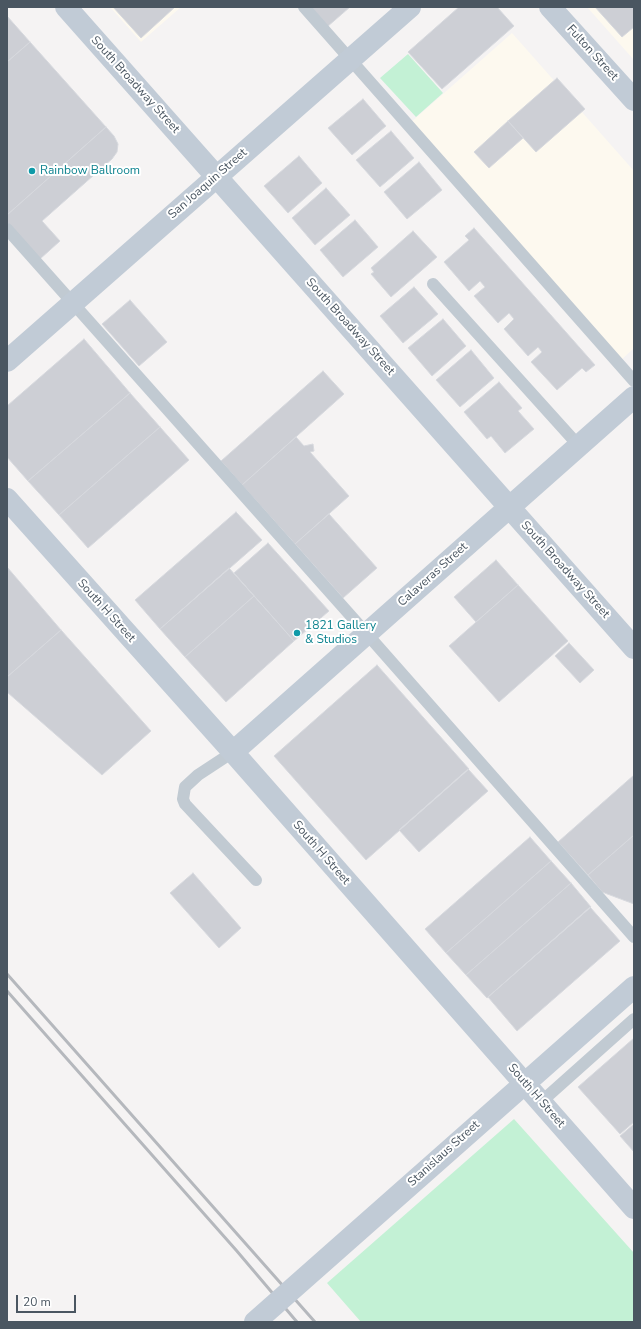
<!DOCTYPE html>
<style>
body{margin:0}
#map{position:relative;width:641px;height:1329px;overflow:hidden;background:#f5f3f3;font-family:"Nunito Sans",sans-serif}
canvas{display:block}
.frame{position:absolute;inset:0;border:8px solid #4a5661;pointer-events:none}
.scale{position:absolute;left:16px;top:1295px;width:60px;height:18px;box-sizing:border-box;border:2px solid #4a5661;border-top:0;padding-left:5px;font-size:12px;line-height:14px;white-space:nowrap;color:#4a5661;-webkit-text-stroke:3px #fff;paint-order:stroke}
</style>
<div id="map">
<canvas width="641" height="1329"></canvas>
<div class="frame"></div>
<div class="scale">20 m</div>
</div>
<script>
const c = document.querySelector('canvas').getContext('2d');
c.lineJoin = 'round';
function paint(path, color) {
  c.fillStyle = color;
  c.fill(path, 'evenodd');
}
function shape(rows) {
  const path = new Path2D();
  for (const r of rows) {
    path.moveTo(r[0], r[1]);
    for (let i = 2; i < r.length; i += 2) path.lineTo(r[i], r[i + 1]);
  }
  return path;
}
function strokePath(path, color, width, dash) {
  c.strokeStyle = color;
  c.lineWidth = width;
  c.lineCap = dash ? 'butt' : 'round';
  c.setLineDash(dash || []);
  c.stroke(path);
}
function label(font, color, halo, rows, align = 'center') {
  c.font = font + ' "Nunito Sans",sans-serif';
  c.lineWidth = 4;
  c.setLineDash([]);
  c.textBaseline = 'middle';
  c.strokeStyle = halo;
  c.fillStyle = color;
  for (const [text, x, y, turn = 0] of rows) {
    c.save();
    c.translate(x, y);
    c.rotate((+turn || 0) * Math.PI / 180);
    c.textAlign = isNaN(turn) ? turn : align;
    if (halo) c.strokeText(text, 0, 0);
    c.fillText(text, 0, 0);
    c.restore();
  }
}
paint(shape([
 [112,7,181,7,141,42,111,8],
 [587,7,634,7,634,60],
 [512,33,634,171,634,348,619,362,409,124]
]), '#fdf9ef');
paint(shape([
 [408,54,443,93,416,117,380,78],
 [514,1119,634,1253,634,1322,361,1322,327,1283]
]), '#c3f1d5');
const building = shape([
 [113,7,175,7,141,38,113,7],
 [309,7,350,7,327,27,309,7],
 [459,7,497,7,514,26,442,89,408,52,459,7],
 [595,7,634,7,634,27,622,37,595,7],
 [7,16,30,42,7,62,7,16],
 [30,42,106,127,7,215,7,62,30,42],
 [557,78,585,109,536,152,508,121,557,78],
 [363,99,386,126,352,155,328,128,363,99],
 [508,121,523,138,489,168,474,152,508,121],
 [106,127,114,136,118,144,117,152,112,159,42,221,60,241,40,259,7,222,7,215,106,127],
 [391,131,414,158,380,187,356,160,391,131],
 [299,156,322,183,288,213,264,186,299,156],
 [419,162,442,190,407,219,384,192,419,162],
 [326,188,350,215,315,245,292,218,326,188],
 [355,220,378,247,343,277,320,250,355,220],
 [474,228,595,365,586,372,582,368,557,390,531,362,542,352,538,347,528,356,504,329,514,319,509,313,498,323,474,296,485,287,480,281,469,291,444,262,469,240,465,236,474,228],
 [413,231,437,257,391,297,371,274,374,272,371,268,413,231],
 [414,287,438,314,403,343,380,316,414,287],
 [130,300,167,342,139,366,102,324,130,300],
 [443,319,466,346,432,376,408,348,443,319],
 [84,339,130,393,28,481,7,457,7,406,84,339],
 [471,350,494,378,460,407,436,380,471,350],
 [323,371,344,394,242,485,221,461,323,371],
 [499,382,522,408,518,411,534,429,505,453,491,436,487,439,464,412,499,382],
 [130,393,160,427,59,515,28,481,130,393],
 [160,427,189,460,88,548,59,515,160,427],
 [296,437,304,446,313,444,314,451,310,452,349,496,295,544,242,485,296,437],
 [236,512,262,540,160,629,135,600,236,512],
 [329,514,377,568,343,598,295,544,329,514],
 [268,543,329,611,294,641,234,573,268,543],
 [496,560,518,585,476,622,454,597,496,560],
 [7,567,61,630,7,677,7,567],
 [229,568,254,596,185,657,160,629,229,568],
 [518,585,568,641,499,702,449,646,518,585],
 [254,596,294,641,226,702,185,657,254,596],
 [61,630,151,731,102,775,7,692,7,677,61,630],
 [569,643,594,670,580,683,555,656,569,643],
 [377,665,469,769,366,860,274,756,377,665],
 [468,769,488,791,419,852,399,830,468,769],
 [634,775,634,835,588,875,558,842,634,775],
 [634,835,634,904,602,892,588,875,634,835],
 [530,837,551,861,446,953,425,929,530,837],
 [551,861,571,883,466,975,446,953,551,861],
 [193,873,241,928,219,948,170,893,193,873],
 [571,883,591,907,487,998,466,975,571,883],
 [590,907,620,941,517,1031,488,997,590,907],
 [634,1038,634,1122,620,1134,578,1087,634,1038],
 [634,1124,634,1152,620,1136,634,1124]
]);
paint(building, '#cdcfd5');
strokePath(building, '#d7d9de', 1);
strokePath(shape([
 [304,7,634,381],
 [7,229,367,634,634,937],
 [433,284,579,446],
 [233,752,198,775,185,787,183,799,185,804,256,880],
 [541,1102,634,1019]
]), '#c1cad2', 12);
strokePath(shape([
 [66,7,634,648],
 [550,7,634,100],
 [7,361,410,7],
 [7,499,233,752,634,1208],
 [233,752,634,397]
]), '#c1cbd6', 22);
strokePath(shape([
 [7,974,315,1322],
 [7,991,236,1250,297,1322]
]), '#b5b8bd', 3);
strokePath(shape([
 [255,1322,634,987]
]), '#c1cbd6', 22);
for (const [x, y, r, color] of [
 [32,171,4,"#0f9aa8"],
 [297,633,4,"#0f9aa8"]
]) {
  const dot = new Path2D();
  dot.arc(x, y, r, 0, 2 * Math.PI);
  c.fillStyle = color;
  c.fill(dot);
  strokePath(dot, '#fff', 1.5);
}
label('12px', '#4a5661', '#fff', [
 ["Fulton Street",592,53,48],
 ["South Broadway Street",135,85,48],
 ["San Joaquin Street",208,184,-41],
 ["South Broadway Street",350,327,48],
 ["South Broadway Street",565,570,48],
 ["Calaveras Street",433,575,-42],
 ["South H Street",106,611,48],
 ["South H Street",321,853,49],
 ["South H Street",536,1096,49],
 ["Stanislaus Street",444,1154,-42]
]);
label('12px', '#0d838f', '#fff', [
 ["Rainbow Ballroom",40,171],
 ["1821 Gallery",305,626],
 ["& Studios",305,640]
], 'left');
</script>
